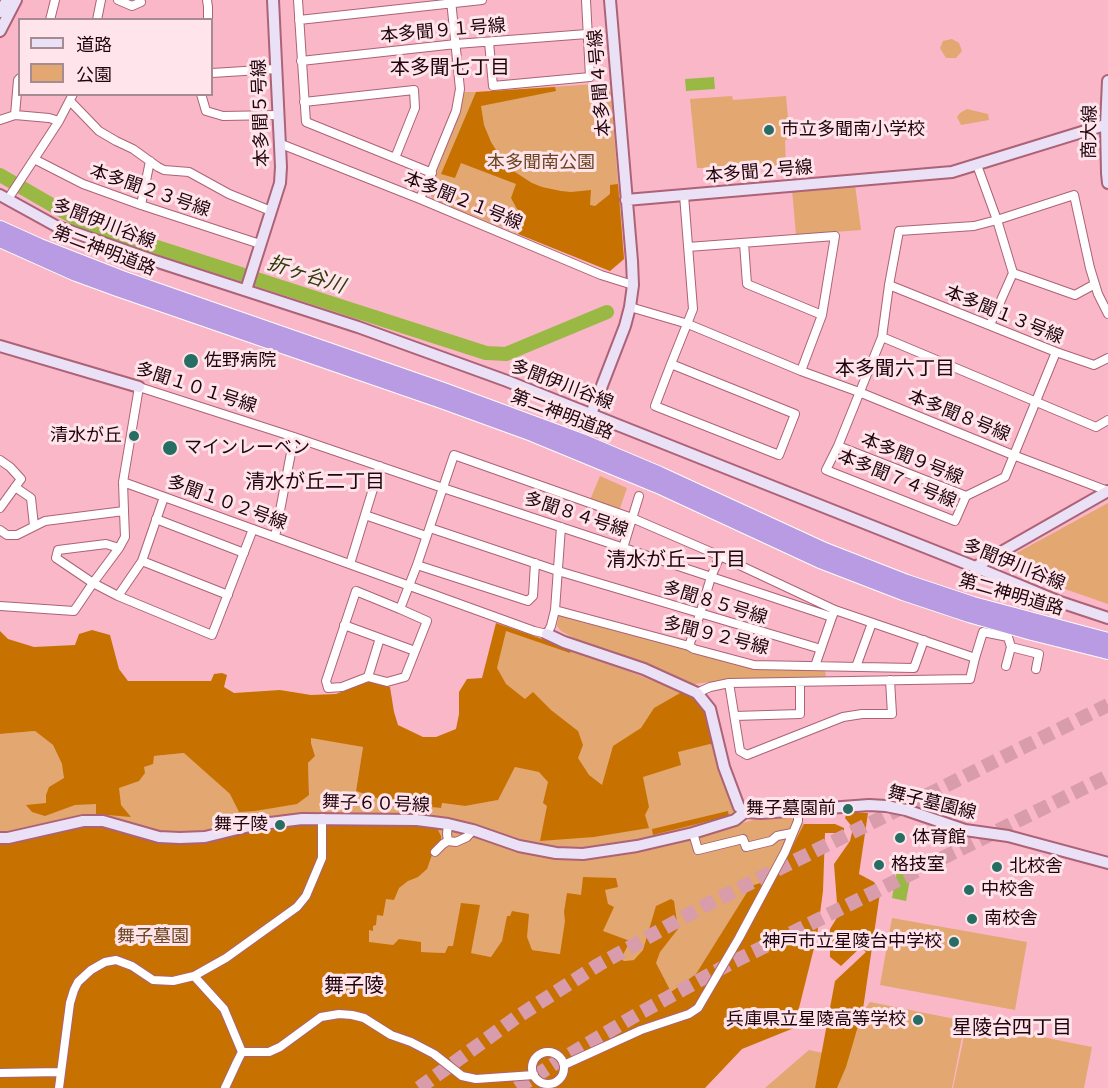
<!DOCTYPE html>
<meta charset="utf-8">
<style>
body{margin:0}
#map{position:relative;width:1108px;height:1088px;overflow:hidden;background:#f9b7c7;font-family:"PT Sans Narrow","Noto Sans JP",sans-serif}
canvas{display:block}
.legend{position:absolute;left:18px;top:18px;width:195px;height:78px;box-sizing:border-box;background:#ffe5eb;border:2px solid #a58b92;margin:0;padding:8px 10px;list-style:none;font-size:18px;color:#1f040d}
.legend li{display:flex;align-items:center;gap:12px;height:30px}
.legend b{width:30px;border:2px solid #a58b92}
</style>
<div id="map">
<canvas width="1108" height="1088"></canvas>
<ul class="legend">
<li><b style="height:8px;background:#eae1f7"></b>道路</li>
<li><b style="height:16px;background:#e3a771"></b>公園</li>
</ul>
</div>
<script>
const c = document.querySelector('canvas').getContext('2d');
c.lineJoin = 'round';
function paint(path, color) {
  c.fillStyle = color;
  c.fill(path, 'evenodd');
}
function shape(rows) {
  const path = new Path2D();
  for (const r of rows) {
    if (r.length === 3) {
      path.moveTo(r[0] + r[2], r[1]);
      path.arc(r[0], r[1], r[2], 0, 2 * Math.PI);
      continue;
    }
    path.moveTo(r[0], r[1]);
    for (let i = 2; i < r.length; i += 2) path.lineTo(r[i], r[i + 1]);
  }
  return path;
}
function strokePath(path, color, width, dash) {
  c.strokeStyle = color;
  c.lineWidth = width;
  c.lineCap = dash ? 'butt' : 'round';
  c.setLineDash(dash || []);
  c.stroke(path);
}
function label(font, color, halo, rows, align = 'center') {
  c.font = font + ' "PT Sans Narrow","Noto Sans JP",sans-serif';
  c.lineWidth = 6;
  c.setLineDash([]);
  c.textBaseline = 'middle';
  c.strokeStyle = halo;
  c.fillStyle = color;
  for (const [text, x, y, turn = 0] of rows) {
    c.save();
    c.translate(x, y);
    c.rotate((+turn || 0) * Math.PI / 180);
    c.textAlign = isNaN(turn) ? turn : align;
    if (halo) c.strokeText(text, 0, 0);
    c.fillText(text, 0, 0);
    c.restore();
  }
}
paint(shape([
 [952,39,959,43,962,51,956,58,946,58,940,48,943,41],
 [610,83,624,259,610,271,432,199,430,191,461,105,462,92,476,92],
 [732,96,733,100,786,96,790,139,785,140,786,167,697,168,690,99],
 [967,109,988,114,989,120,961,125,957,117,960,113],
 [855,185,861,230,796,235,792,189],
 [600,476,627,488,619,511,590,500],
 [1108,503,1108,604,1016,572,1013,555],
 [559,613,684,647,685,649,718,659,825,670,826,677,735,679,694,684,581,642,561,631,557,626],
 [506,626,571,649,682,692,698,702,705,710,723,780,739,824,757,819,791,818,804,824,791,851,680,1072,634,960,624,961,597,953,564,932,561,954,532,950,491,957,471,953,453,947,448,946,445,953,421,952,393,945,0,1088,0,734,35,731,53,745,62,764,144,767,154,756,185,753,230,794,309,795,308,763,315,756,311,743,311,737,363,747,356,791,393,804,440,808,441,803,465,806,497,800,515,767,497,667],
 [892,918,1027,942,1015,1010,880,985],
 [870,1002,965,1021,952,1088,827,1088,835,1049],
 [967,1022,1092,1047,1084,1088,953,1088],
 [809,1050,823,1053,815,1088,765,1088]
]), '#e3a771');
paint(shape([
 [555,87,556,91,481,106,484,125,491,142,501,158,515,172,532,183,542,187,561,191,571,192,591,190,590,205,595,206,610,194,610,185,618,184,624,259,610,271,518,234,525,214,517,209,511,198,516,184,461,163,455,178,441,174,476,92],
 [496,623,571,649,570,653,506,631,497,668,506,684,525,699,533,692,551,710,578,731,583,745,578,758,589,775,602,785,613,746,641,728,654,708,682,692,698,702,705,710,714,745,710,744,678,752,681,765,643,777,649,807,645,815,649,828,594,837,540,841,547,806,543,803,548,782,539,772,515,767,498,800,465,806,442,803,441,808,393,804,356,791,363,747,311,738,311,743,315,756,308,763,309,795,297,804,255,811,239,812,230,794,184,753,154,756,153,764,144,767,145,773,139,781,119,788,121,805,131,817,96,814,96,804,75,805,45,816,32,812,26,805,46,803,46,795,49,787,64,778,62,764,53,745,35,731,0,734,0,631,8,639,34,647,75,645,79,634,92,630,110,635,119,669,128,681,211,681,214,674,222,673,227,675,224,687,234,693,280,690,311,695,336,694,368,681,390,687,394,712,398,725,423,737,436,737,456,729,459,714,459,692,467,679,482,678],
 [728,811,729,816,653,835,652,829],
 [847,812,868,813,859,874,874,882,880,893,863,1009,846,1067,837,1088,815,1088,835,981,866,952,861,947,841,966,830,957,830,929,838,916,834,864,850,841,853,828,845,818],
 [310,821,436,826,441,836,441,841,433,852,427,869,418,877,408,881,399,888,394,900,386,899,383,916,377,915,376,925,373,926,373,931,369,930,369,942,393,945,399,939,421,942,421,952,445,953,448,946,453,946,461,903,480,905,471,953,491,957,502,941,507,916,510,916,512,911,529,914,527,937,532,950,560,954,565,921,564,912,567,893,581,895,583,877,616,878,618,887,605,890,608,904,614,907,603,931,630,941,621,959,624,961,634,960,643,950,656,906,671,899,674,901,678,929,660,952,656,963,671,992,696,974,751,886,776,878,804,824,835,824,844,828,844,830,842,833,825,833,823,891,817,936,794,1028,742,1049,705,1088,0,1088,0,842,82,825,101,825,201,842,221,840,221,836]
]), '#c77200');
paint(shape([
 [714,77,715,89,686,91,685,79],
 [897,871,911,874,906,901,892,898]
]), '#9ab844');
strokePath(shape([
 [0,175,90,227,135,240,486,353,506,354,607,312]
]), '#9ab844', 14);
strokePath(shape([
 [419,1088,517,1017,598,965,704,906,1108,705],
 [517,1088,557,1062,638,1014,731,963,1108,776]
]), '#d89cab', 14, [14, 7]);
const street = shape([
 [118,0,132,6,141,2],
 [207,0,208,7,208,20],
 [298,0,306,122,432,173],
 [50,20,55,0],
 [97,20,101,0],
 [299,20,482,0],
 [489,42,493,86,590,77,586,0],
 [301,61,456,44,587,34],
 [212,73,276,69],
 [201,94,206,111,223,116,279,115],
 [70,101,99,131,116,141,133,149,158,167,164,170,189,172,229,194,271,211],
 [304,102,414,90,415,108,395,158],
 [15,115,18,80,20,78],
 [0,120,15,115,49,118,59,121],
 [281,144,420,199,601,275,633,285],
 [34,159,83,184,141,205,260,244],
 [977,165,997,220,1013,273,990,325],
 [8,199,59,121,73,94],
 [420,199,456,111,460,89,451,0],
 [141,205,150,161],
 [744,243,747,284,822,315],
 [688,247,835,236,822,315,801,371],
 [1013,273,1075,295,1095,284],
 [889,285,1056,352,1094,365,1108,358],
 [630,307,688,324,801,371,859,392,1013,455,1108,491],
 [882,337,1096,427,1108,420],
 [1056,352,1005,477,966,496,838,446,882,337,889,285,899,231,974,226,997,220,1074,195,1090,268,1098,294,1108,314],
 [671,364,795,414,779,455,655,406,671,364],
 [671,364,693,309,684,195],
 [838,446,826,470,955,521,966,496],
 [0,460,10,467,21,479,0,508],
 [123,482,534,631,547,634,551,626,555,610,561,527],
 [15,487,31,498,34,526],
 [365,515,426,536],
 [156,519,244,553],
 [430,528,558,571,821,649],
 [0,530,7,535,17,535,45,521,124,511,123,482,139,387,294,437,443,488,832,617,835,610,975,658,970,679,729,683,710,687,697,693],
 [275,537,294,437],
 [119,548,106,544,58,550,56,558,93,583,119,548,125,537,124,511],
 [623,548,639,496],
 [142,561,228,595],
 [350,564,380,466],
 [417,565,528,601,533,596,535,563],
 [118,596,142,561,164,497],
 [0,606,74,611,93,583,118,596,212,635,253,529],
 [400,609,356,591,326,681,328,688,342,687,368,677,387,682,405,677,427,621,400,609,417,565,454,455,632,518,720,556,835,610],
 [555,610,689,646,694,649,754,665,914,668,924,640],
 [344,625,415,651],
 [689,646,700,614,711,577,720,556],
 [975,658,983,632,1008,637,1011,647,1039,654,1036,669],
 [815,666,832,617],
 [1006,666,1011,647],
 [856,667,872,623],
 [368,677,380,638],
 [729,683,740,751,747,755,843,717,862,714,892,714,890,680],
 [735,716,800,714,800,682],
 [448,824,447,834,448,841],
 [693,833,698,850,743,839,746,847,771,841,777,836,792,833],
 [435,852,443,844,448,841,456,842,467,837,473,830],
 [194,976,224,1009,242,1052],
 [548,1068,16],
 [242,1052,269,1052,280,1047,321,1017,339,1014,352,1015,364,1018,391,1035,411,1042,434,1054,462,1076,476,1079,534,1075],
 [564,1065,641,1030,689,1014,698,1008,739,938,785,852,798,821,798,810],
 [0,1073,61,1072],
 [59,1088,70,1003,74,990,78,982,91,970,105,962,116,960,132,966,153,980,173,981,194,976,226,958,297,907,306,896,322,858,322,818],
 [225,1088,237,1062,242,1052]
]);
const secondary = shape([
 [0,12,7,0],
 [0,31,16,0],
 [1108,81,1106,125,1107,173,1108,183],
 [0,195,56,226,155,261,358,327,507,381,975,567,1060,602,1108,618],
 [626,200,952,172,1108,124],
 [246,290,280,183,281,167,273,0],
 [0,346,139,387],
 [591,414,625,326,630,307,633,285,632,261,610,0],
 [975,567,1108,491],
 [547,634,564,642,644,669,697,693,710,709,724,767,739,807,745,812],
 [745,812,761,813,869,805,886,806,906,810,965,830,1008,836,1108,863],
 [0,838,8,838,83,821,103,821,159,837,180,838,205,837,254,825,302,819,417,820,448,824,473,830,519,846,556,853,583,854,637,846,693,833,735,820,745,812]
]);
const highway = shape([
 [0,228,40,246,122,278,444,390,582,441,660,474,825,550,907,582,973,604,1108,640],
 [0,240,76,274,117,289,441,401,532,434,658,486,820,561,903,593,969,615,1032,633,1108,652]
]);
strokePath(street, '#ac6277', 10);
strokePath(secondary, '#ac6277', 14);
strokePath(highway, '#fff', 16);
strokePath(street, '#fff', 8);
strokePath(secondary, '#eae1f7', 10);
strokePath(highway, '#b89be3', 14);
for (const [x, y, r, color] of [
 [769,130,6,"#266e64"],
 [191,361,8,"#266e64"],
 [134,436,6,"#266e64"],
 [170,448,8,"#266e64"],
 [848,809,6,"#266e64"],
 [280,825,6,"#266e64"],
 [900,838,6,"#266e64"],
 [879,865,6,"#266e64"],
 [997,867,6,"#266e64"],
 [969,890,6,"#266e64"],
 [972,919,6,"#266e64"],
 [954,942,6,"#266e64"],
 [918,1020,6,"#266e64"]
]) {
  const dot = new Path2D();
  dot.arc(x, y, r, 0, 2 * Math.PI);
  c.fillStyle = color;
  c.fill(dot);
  strokePath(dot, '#ffe5eb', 2);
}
label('18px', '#1f040d', '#ffe5eb', [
 ["本多聞９１号線",443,31,-5],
 ["本多聞４号線",600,83,-95],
 ["本多聞５号線",261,113,-92],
 ["商大線",1090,132,-89],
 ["本多聞２号線",759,172,-5],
 ["本多聞２３号線",150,191,19],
 ["本多聞２１号線",463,201,22],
 ["多聞伊川谷線",104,224,21],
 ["第二神明道路",104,251,21],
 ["本多聞１３号線",1004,315,22],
 ["多聞伊川谷線",562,385,21],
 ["多聞１０１号線",196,388,18],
 ["第二神明道路",562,415,21],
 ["本多聞８号線",959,416,22],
 ["本多聞９号線",912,459,22],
 ["本多聞７４号線",897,479,22],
 ["多聞１０２号線",227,503,20],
 ["多聞８４号線",576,515,18],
 ["多聞伊川谷線",1014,565,22],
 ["第二神明道路",1011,595,16],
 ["多聞８５号線",715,603,17],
 ["多聞９２号線",716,636,14],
 ["舞子墓園線",932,803,14],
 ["舞子６０号線",376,804,2]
]);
label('18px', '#1f040d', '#ffe5eb', [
 ["市立多聞南小学校",781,130],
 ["佐野病院",204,361],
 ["清水が丘",122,436,"right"],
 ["マインレーベン",184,448],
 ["舞子墓園前",836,809,"right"],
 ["舞子陵",268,825,"right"],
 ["体育館",912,838],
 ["格技室",891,865],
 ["北校舎",1009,867],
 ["中校舎",981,890],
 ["南校舎",984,919],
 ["神戸市立星陵台中学校",942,942,"right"],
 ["兵庫県立星陵高等学校",906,1020,"right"]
], 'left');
label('18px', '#6a4522', '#ffe5eb', [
 ["本多聞南公園",541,163],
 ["舞子墓園",153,937]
]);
label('20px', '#1f040d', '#ffe5eb', [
 ["本多聞七丁目",450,68],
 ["本多聞六丁目",895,369],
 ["清水が丘二丁目",315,482],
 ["清水が丘一丁目",676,560],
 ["舞子陵",354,986],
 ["星陵台四丁目",1012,1028]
]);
label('italic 20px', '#2f3b0b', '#ffe5eb', [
 ["折ヶ谷川",306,275,18]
]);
</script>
